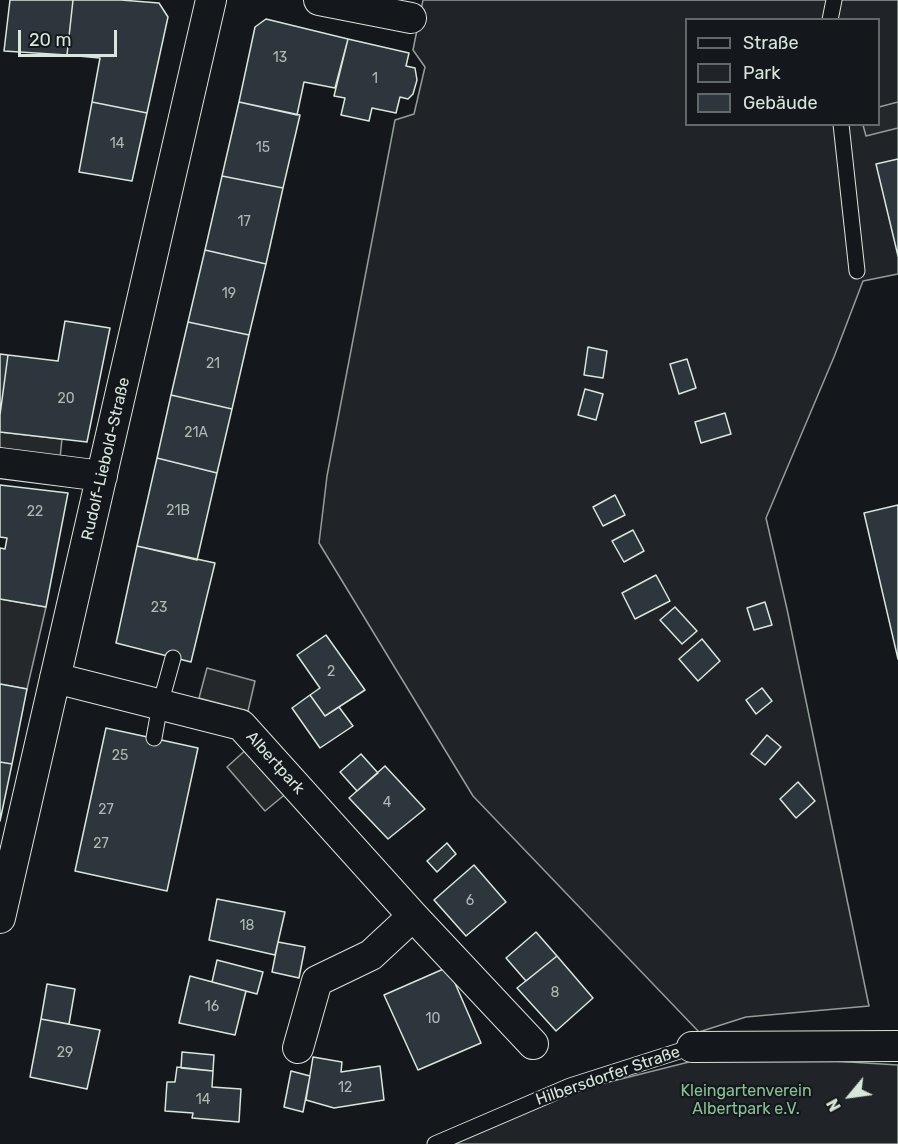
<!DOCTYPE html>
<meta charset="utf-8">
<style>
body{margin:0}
#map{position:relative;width:898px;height:1144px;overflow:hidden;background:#14181c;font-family:Rubik,sans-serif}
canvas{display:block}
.legend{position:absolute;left:685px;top:18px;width:195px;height:108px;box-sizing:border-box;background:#14181c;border:2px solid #626a69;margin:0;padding:8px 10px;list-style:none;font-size:18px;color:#d8e6dc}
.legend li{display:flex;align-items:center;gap:12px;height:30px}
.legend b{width:30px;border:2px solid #626a69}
.north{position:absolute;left:820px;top:1066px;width:60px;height:60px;-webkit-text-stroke:4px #14181c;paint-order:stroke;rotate:241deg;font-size:16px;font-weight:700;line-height:24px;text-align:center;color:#d8e6dc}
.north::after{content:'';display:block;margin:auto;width:21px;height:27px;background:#d8e6dc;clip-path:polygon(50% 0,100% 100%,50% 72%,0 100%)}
.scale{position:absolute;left:18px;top:30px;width:99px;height:27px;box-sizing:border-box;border:3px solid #d8e6dc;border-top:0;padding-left:8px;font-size:18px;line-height:21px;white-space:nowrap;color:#d8e6dc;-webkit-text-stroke:4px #14181c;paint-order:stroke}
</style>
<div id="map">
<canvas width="898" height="1144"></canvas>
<ul class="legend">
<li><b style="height:8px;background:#14181c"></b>Straße</li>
<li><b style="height:16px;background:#202428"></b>Park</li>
<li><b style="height:16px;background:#2c363c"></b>Gebäude</li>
</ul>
<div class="north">N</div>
<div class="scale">20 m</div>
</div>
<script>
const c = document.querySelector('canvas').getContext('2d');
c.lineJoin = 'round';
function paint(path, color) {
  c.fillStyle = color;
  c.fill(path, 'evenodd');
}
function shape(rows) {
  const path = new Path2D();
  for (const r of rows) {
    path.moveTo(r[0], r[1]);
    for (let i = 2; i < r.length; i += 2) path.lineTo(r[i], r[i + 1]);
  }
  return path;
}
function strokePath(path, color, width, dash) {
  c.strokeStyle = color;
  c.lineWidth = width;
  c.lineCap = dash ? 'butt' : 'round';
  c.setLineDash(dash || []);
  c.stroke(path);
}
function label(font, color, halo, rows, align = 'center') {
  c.font = font + ' Rubik,sans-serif';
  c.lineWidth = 4.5;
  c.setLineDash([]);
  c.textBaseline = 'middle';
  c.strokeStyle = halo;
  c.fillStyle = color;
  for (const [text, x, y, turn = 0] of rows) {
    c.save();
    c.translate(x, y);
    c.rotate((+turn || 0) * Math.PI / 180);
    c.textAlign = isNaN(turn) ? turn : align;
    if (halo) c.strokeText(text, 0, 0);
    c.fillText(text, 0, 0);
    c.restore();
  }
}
const green = shape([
 [423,0,898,0,898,274,863,281,834,357,766,518,787,609,869,1006,746,1017,699,1032,473,796,319,543,327,476,395,120,414,114,425,67,413,50,423,0],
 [686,20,878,20,878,124,686,124,686,20],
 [736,1055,898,1065,898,1144,431,1144,593,1086,701,1059,736,1055]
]);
paint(green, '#202428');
strokePath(green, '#939e99', 1.5);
const parking = shape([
 [898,102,898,128,866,136,863,125,878,124,879,107,898,102],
 [0,432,62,439,60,458,0,452,0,432],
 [0,599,46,607,27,689,0,684,0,599],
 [207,668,255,681,248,711,199,698,207,668],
 [249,747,288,792,265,811,227,767,249,747]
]);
paint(parking, '#24282b');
strokePath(parking, '#939e99', 1.5);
const building = shape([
 [10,0,73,0,67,55,4,51,10,0],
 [73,0,121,0,159,3,168,17,147,113,92,102,100,58,67,55,73,0],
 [266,19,348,39,335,88,304,82,297,115,239,102,255,27,266,19],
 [348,39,409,53,406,66,415,68,417,80,413,94,408,99,400,97,396,113,372,108,369,121,341,115,345,98,334,96,348,39],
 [92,102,147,113,132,181,79,172,92,102],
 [239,102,300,115,283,188,222,176,239,102],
 [898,159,898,256,876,164,898,159],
 [222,176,283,188,266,264,205,250,222,176],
 [205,250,266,264,249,335,188,322,205,250],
 [65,321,110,328,87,442,0,432,0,415,8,355,58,361,65,321],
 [188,322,249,335,232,409,171,395,188,322],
 [588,347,607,351,603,378,584,375,588,347],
 [0,354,8,355,0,415,0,354],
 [687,359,696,388,679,394,670,364,687,359],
 [585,389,603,394,596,420,578,415,585,389],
 [171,395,232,409,217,473,157,458,171,395],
 [725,413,731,434,701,443,695,422,725,413],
 [157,458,217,473,197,560,137,546,157,458],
 [0,485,68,493,46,607,0,599,0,548,5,549,7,538,0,537,0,485],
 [615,495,625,515,603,526,593,507,615,495],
 [898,505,898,659,864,513,898,505],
 [633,530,644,551,624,562,612,541,633,530],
 [137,546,215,563,191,662,116,643,137,546],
 [656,575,670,601,635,619,622,593,656,575],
 [765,602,772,625,754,630,747,608,765,602],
 [675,607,697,631,682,644,660,620,675,607],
 [326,635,365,690,325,716,310,695,320,688,297,655,326,635],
 [702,639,720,661,698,681,679,659,702,639],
 [0,684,27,689,12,764,0,762,0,684],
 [762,688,772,701,756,714,746,700,762,688],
 [310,695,325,716,339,707,353,726,320,748,292,708,310,695],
 [106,728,198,748,167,891,75,871,106,728],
 [767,735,781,747,765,765,751,754,767,735],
 [361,754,378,773,357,791,340,772,361,754],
 [0,762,12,764,0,821,0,762],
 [385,766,425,809,388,839,349,798,385,766],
 [798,782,815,801,796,818,780,799,798,782],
 [447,843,456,854,437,872,427,861,447,843],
 [474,865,506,902,466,936,434,900,474,865],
 [217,899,285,912,275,955,209,940,217,899],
 [536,932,557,956,526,981,506,958,536,932],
 [278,942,305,947,299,978,272,972,278,942],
 [557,956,593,998,556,1031,517,988,557,956],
 [217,960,263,972,257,994,212,982,217,960],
 [448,967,481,1043,418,1070,384,995,448,967],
 [190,976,246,991,235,1035,179,1023,190,976],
 [47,984,75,989,69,1024,41,1019,47,984],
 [41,1019,100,1030,87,1089,30,1077,41,1019],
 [182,1052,214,1055,213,1071,181,1068,182,1052],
 [313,1057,342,1062,341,1072,380,1066,384,1100,334,1108,306,1100,313,1057],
 [177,1067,213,1071,212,1087,241,1089,239,1122,192,1118,193,1113,165,1111,167,1082,175,1082,177,1067],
 [291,1071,310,1076,303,1112,284,1107,291,1071]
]);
paint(building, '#2c363c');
strokePath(building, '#d8e6dc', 1.5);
const lane = shape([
 [830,20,834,0],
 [841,124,857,271],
 [154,738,160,705,173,658],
 [435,1144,570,1086,692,1047]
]);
const street = shape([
 [319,0,411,18],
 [0,463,102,476],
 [55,678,241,725,413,916,533,1044],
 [0,918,211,0],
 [692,1047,898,1046],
 [298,1048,317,981,371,955,413,916]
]);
strokePath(lane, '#d8e6dc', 17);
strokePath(street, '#d8e6dc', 32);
strokePath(lane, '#14181c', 15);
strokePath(street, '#14181c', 30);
label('14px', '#adbab4', null, [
 ["13",280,58],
 ["1",375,79],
 ["14",117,144],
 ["15",263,148],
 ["17",244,222],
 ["19",229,294],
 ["21",213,364],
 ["20",66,399],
 ["21A",196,433],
 ["21B",178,511],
 ["22",35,512],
 ["23",159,608],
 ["2",331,672],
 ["25",120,756],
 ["4",387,803],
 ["27",106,810],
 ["27",101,844],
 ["6",470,901],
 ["18",247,926],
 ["8",555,993],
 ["16",212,1007],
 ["10",433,1019],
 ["29",65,1053],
 ["12",345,1088],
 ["14",203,1100]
]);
label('16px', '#d8e6dc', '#14181c', [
 ["Rudolf-Liebold-Straße",106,459,-77],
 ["Albertpark",275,763,48],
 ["Hilbersdorfer Straße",608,1076,-19]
]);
label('16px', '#8ac095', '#14181c', [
 ["Kleingartenverein",746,1091],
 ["Albertpark e.V.",746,1109]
]);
</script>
